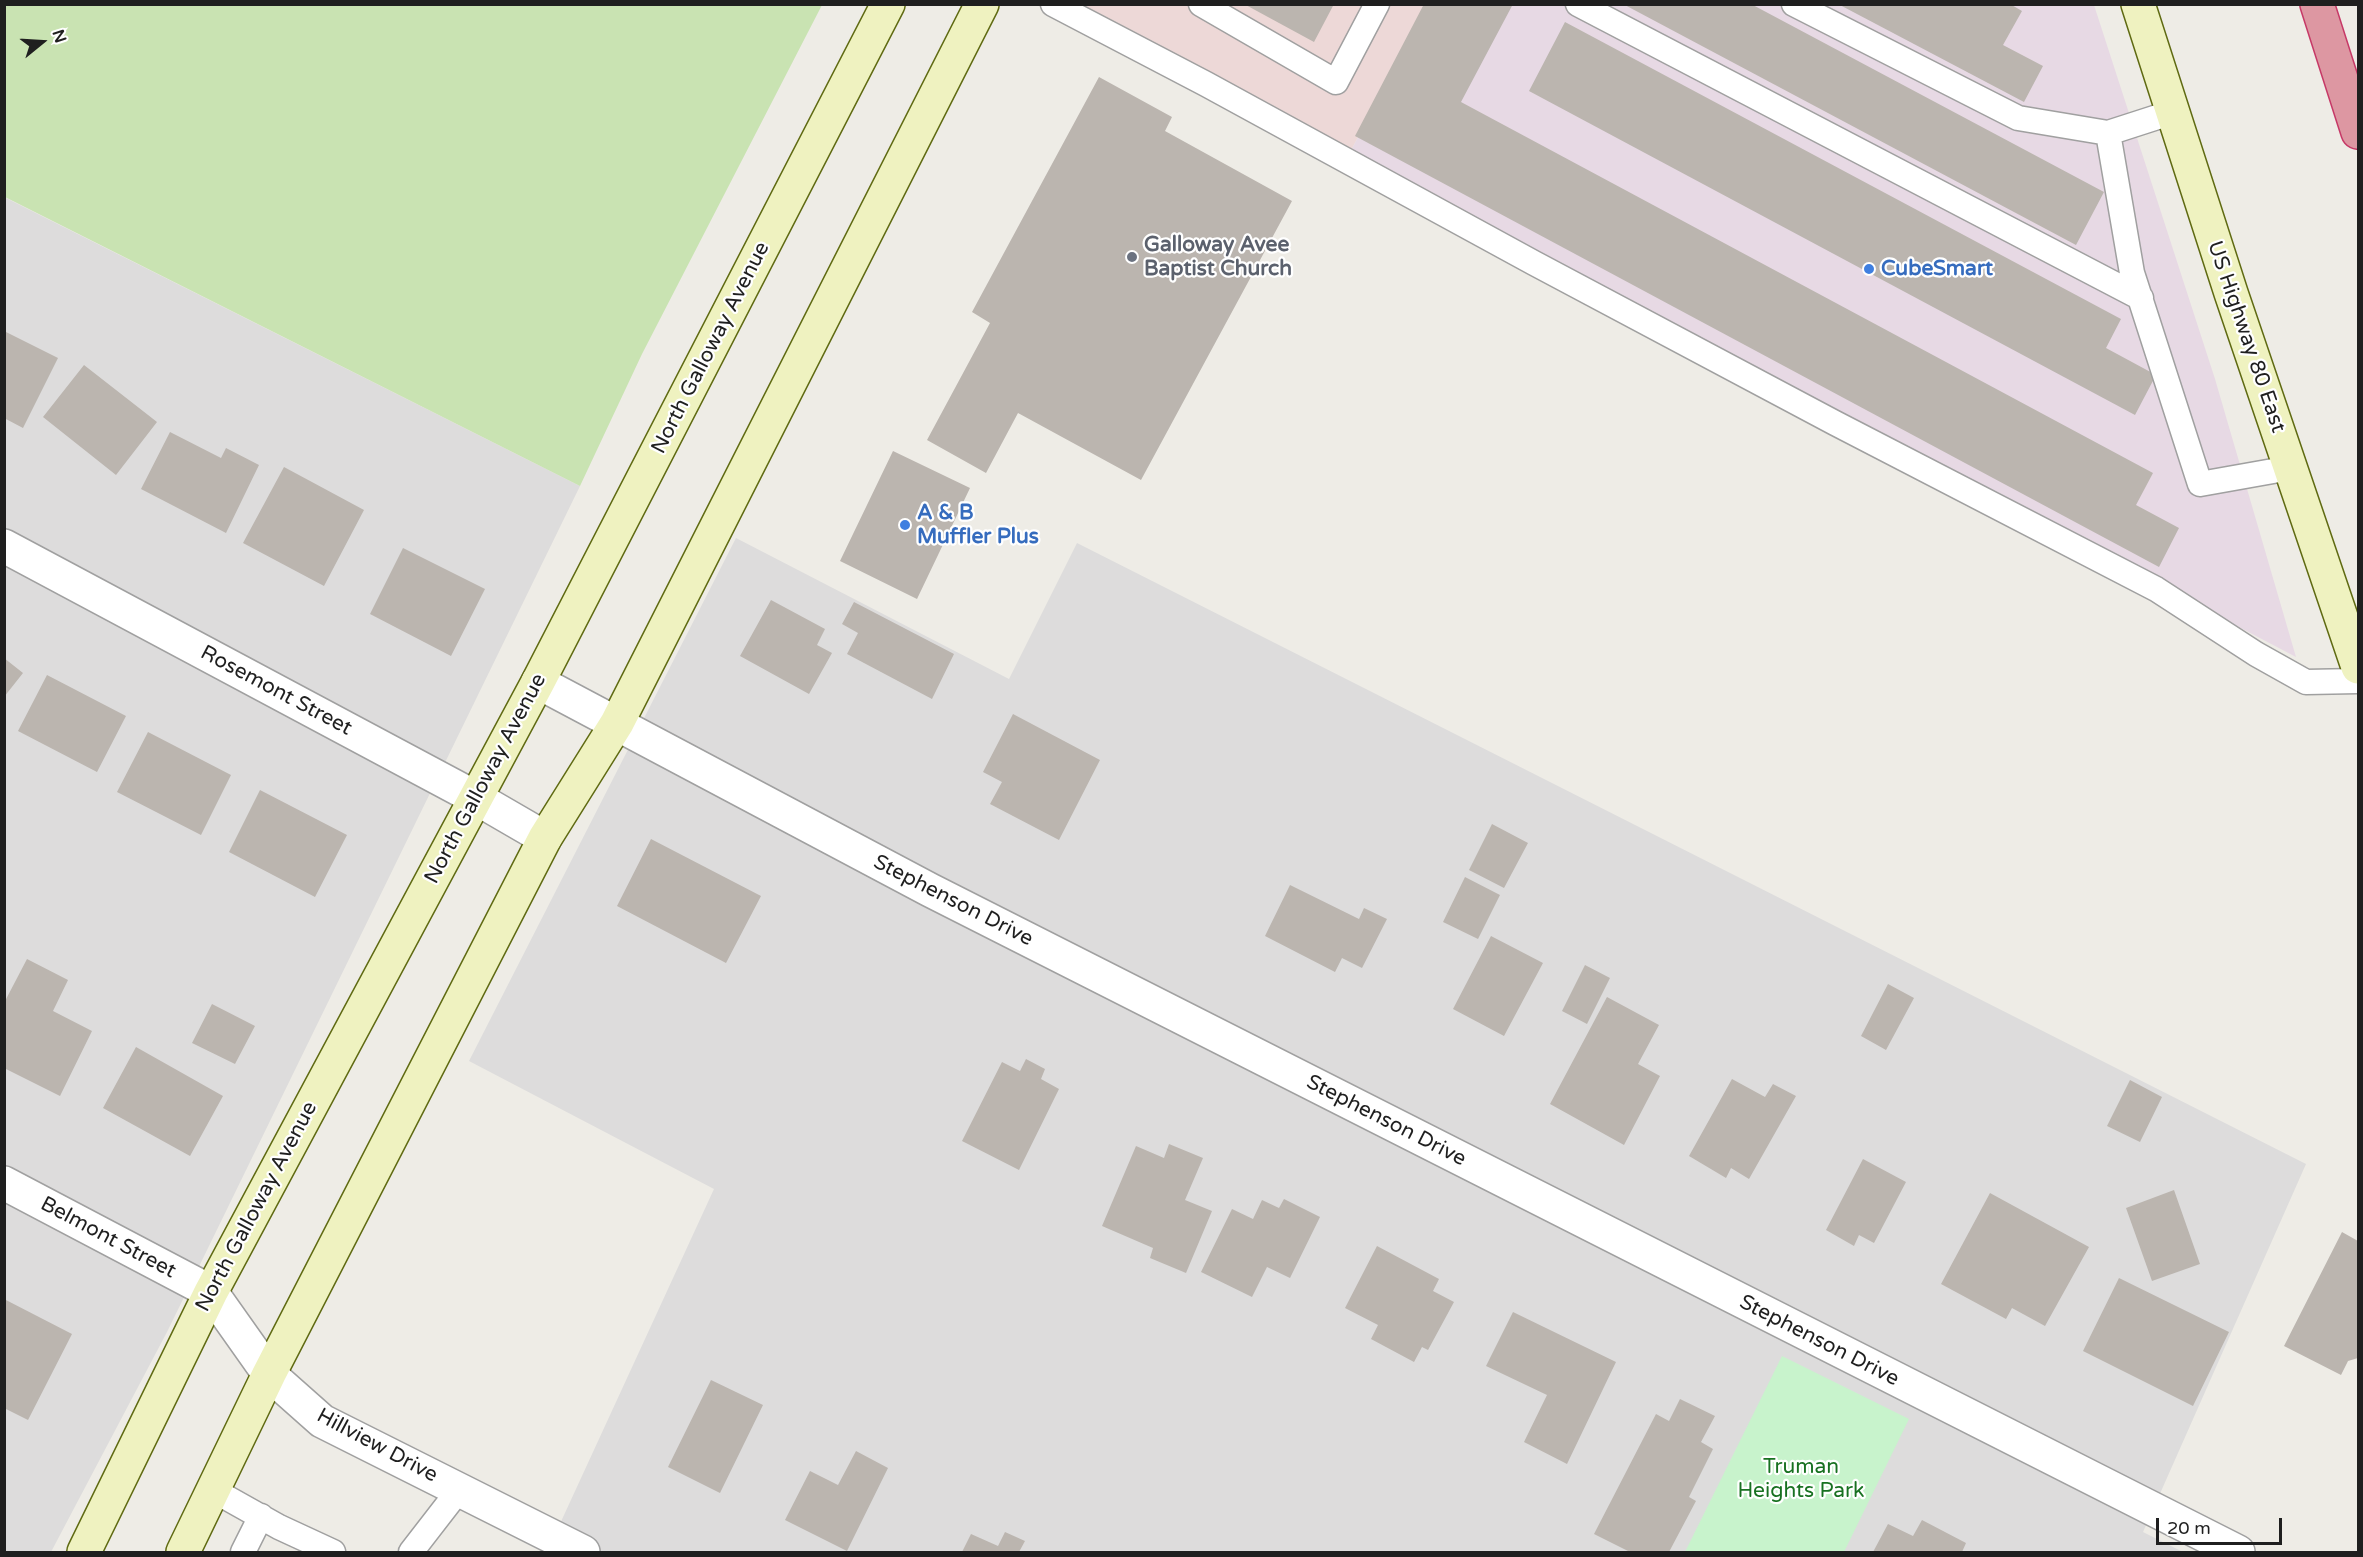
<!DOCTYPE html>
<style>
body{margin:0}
#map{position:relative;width:2363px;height:1557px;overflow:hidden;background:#eeece6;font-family:"Varela Round",sans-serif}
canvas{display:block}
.frame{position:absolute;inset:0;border:6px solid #1f1f1f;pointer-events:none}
.north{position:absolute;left:12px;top:12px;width:60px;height:60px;-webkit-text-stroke:4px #fff;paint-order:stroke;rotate:72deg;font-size:16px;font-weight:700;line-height:24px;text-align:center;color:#1f1f1f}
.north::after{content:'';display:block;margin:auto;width:21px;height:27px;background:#1f1f1f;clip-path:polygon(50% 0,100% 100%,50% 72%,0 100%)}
.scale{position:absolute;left:2156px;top:1518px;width:126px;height:27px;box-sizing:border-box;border:3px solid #1f1f1f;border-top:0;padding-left:8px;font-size:18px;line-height:21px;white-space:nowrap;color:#1f1f1f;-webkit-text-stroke:4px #fff;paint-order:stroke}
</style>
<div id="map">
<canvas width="2363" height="1557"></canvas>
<div class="frame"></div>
<div class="north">N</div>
<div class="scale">20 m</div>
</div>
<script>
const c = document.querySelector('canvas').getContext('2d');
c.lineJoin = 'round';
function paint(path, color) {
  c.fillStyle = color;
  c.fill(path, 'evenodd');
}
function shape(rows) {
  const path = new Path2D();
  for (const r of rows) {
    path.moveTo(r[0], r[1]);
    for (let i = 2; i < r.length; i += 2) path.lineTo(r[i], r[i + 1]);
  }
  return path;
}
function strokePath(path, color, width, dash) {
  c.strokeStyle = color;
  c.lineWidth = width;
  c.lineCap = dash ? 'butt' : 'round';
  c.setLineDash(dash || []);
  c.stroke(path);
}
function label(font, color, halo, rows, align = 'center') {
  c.font = font + ' "Varela Round",sans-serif';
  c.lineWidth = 4.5;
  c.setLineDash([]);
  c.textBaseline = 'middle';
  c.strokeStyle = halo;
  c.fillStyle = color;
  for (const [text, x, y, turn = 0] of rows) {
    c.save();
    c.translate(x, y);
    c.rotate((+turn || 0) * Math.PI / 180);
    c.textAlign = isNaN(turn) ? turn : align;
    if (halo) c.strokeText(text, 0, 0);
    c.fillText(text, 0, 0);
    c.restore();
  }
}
paint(shape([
 [4,197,580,486,167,1332,51,1552,4,1552],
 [736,538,1009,679,1077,543,2306,1164,2143,1532,2183,1552,547,1552,714,1189,469,1061]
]), '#dddcdc');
paint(shape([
 [1057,5,1428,5,1347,158]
]), '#edd8d7');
paint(shape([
 [1428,5,2094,5,2215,379,2296,657,1347,158]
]), '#e7d9e4');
paint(shape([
 [4,5,5,4,822,5,642,354,580,486,5,197]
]), '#c9e3b2');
paint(shape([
 [1782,1356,1909,1419,1844,1552,1685,1552]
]), '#c8f3cc');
paint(shape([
 [1244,4,1334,4,1314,42],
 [1424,4,1513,4,1461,102,2153,473,2136,505,2179,528,2159,567,1355,136],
 [1623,4,1751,4,2104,192,2076,245],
 [1838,4,2010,4,2022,11,2003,45,2043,66,2024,102],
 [1565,22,2121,319,2106,348,2156,375,2135,415,1529,91],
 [1099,77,1172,117,1165,131,1292,201,1141,480,1018,413,986,473,927,440,990,323,972,312],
 [4,331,58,358,23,428,4,418],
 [84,365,157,422,116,475,43,417],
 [170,432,221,458,226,448,259,465,226,533,141,489],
 [893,451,970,488,917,599,840,561],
 [284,467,364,510,324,586,243,543],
 [403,548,485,589,451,656,370,614],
 [771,600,825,629,817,645,832,653,809,694,740,656],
 [854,602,954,654,932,699,847,654,858,633,842,624],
 [4,658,23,673,4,697],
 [47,675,126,716,97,772,18,731],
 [1013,714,1100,760,1059,840,990,804,1002,782,983,772],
 [148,732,231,775,201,835,117,792],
 [260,790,347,835,315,897,229,852],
 [1492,824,1528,843,1504,888,1469,870],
 [651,839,761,896,726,963,617,906],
 [1465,877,1500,895,1478,939,1443,922],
 [1290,885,1359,919,1364,908,1387,919,1362,968,1342,958,1335,972,1265,936],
 [1491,936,1543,963,1504,1036,1453,1009],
 [27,959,68,980,53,1011,92,1031,60,1096,4,1068,4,1003],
 [1585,965,1610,978,1587,1024,1562,1011],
 [1888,984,1914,998,1886,1050,1861,1036],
 [1607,997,1659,1025,1638,1064,1660,1076,1624,1145,1550,1104],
 [212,1004,255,1026,235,1064,192,1043],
 [136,1047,223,1096,190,1156,103,1108],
 [1026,1059,1045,1069,1041,1079,1059,1089,1019,1170,962,1141,1002,1062,1020,1071],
 [1732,1079,1765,1097,1773,1084,1796,1096,1749,1179,1731,1168,1726,1178,1689,1156],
 [2130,1080,2162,1097,2140,1142,2107,1126],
 [1169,1144,1203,1158,1185,1200,1212,1211,1186,1273,1150,1258,1153,1248,1102,1226,1136,1146,1164,1158],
 [1863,1159,1906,1182,1874,1243,1859,1235,1854,1246,1826,1230],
 [2174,1190,2200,1264,2152,1281,2126,1208],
 [1990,1193,2089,1247,2045,1326,2012,1308,2006,1319,1941,1284],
 [1284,1199,1320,1217,1290,1278,1267,1267,1252,1297,1201,1272,1232,1209,1253,1219,1262,1200,1279,1208],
 [2342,1232,2358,1241,2358,1358,2348,1361,2341,1375,2284,1346],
 [1377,1246,1439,1279,1433,1291,1454,1302,1428,1350,1422,1347,1414,1362,1371,1339,1378,1325,1345,1308],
 [2119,1278,2229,1332,2193,1406,2083,1351],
 [4,1299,72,1334,28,1420,4,1408],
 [1513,1312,1616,1362,1567,1464,1524,1442,1547,1395,1486,1366],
 [711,1380,763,1405,720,1493,668,1467],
 [1680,1399,1715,1416,1701,1442,1713,1449,1689,1497,1696,1501,1669,1552,1630,1552,1594,1534,1656,1414,1669,1421],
 [856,1451,888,1468,847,1551,785,1520,810,1471,838,1485],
 [1922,1520,1966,1543,1962,1552,1873,1552,1888,1524,1913,1536],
 [1005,1532,1025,1541,1019,1552,962,1552,971,1534,998,1546]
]), '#bbb5af');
const service = shape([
 [1053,4,1206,84,1534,263,1835,423,2156,589,2256,654,2306,682,2358,681],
 [1201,4,1336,82,1377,4],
 [1578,4,2141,298],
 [1794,4,2018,118,2108,133],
 [2173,112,2108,133,2132,273,2200,484,2290,468],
 [213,1490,279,1527,333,1552],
 [243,1552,261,1516],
 [411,1552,459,1490]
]);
const minor = shape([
 [4,546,476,798,545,838],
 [538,682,930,890,2238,1552],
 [4,1183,211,1292,269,1374,322,1421,583,1552]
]);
const secondary = shape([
 [2138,4,2231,293,2358,667],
 [84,1552,211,1292,538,682,888,4],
 [183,1552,269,1374,545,838,617,723,982,4]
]);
const motorway = shape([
 [2317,4,2358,132]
]);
strokePath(service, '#a0a0a0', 27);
strokePath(minor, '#a0a0a0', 36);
strokePath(secondary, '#5f6a12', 36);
strokePath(motorway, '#c63967', 36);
strokePath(service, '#fff', 24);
strokePath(minor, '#fff', 33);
strokePath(secondary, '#eff2c0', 33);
strokePath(motorway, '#dd97a2', 33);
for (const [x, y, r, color] of [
 [1132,257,6,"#6b7280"],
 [1869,269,6,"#3f7fe0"],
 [905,525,6,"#3f7fe0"]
]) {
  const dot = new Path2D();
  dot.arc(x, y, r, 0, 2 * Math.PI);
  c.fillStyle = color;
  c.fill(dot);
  strokePath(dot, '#fff', 2);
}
label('bold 21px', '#5b616d', '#fff', [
 ["Galloway Avee",1144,245],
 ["Baptist Church",1144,269]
], 'left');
label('bold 21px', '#366cbe', '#fff', [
 ["CubeSmart",1881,269],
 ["A & B",917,513],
 ["Muffler Plus",917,537]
], 'left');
label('21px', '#1f1f1f', '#fff', [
 ["US Highway 80 East",2246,337,71],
 ["North Galloway Avenue",711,348,-63],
 ["Rosemont Street",276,691,28],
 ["North Galloway Avenue",486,779,-62],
 ["Stephenson Drive",953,901,27],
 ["Stephenson Drive",1386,1121,27],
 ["North Galloway Avenue",257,1207,-62],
 ["Belmont Street",108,1238,28],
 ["Stephenson Drive",1819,1341,27],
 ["Hillview Drive",377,1446,28]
]);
label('21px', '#187121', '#fff', [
 ["Truman",1801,1467],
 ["Heights Park",1801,1491]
]);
</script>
